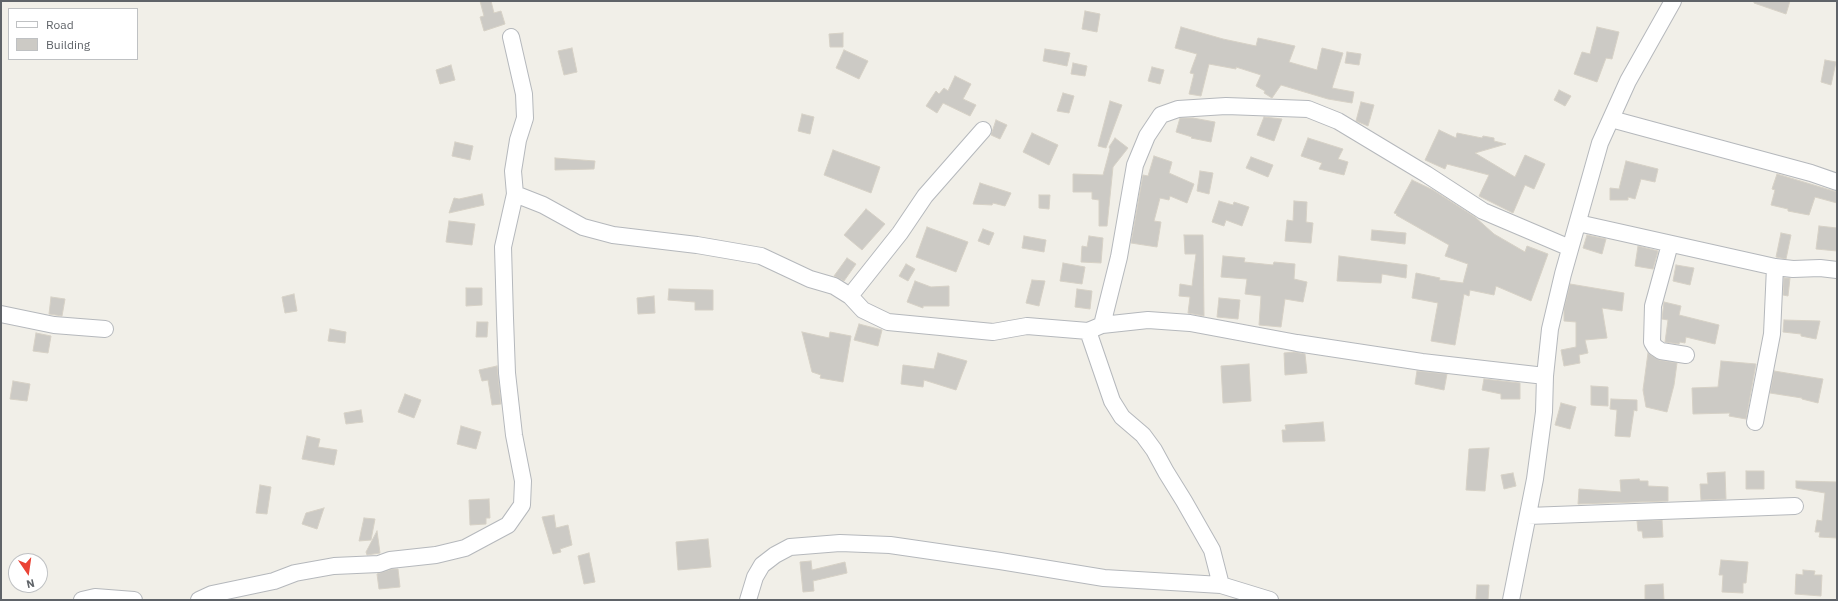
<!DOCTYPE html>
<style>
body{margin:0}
#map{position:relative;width:1838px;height:601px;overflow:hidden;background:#f1efe8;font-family:"IBM Plex Sans",sans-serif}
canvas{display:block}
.frame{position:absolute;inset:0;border:2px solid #5f6368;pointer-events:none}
.legend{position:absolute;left:8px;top:8px;width:130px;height:52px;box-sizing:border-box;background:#fff;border:1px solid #bfc1c3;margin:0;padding:5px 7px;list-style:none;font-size:12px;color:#5f6368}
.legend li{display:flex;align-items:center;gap:8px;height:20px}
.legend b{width:20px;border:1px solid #bfc1c3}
.north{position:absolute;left:8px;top:553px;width:40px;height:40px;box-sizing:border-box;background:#fff;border:1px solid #bfc1c3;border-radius:50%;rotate:167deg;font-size:11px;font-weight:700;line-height:16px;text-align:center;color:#5f6368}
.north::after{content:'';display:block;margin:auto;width:14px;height:18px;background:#ea4335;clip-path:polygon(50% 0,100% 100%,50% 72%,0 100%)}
</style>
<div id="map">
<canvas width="1838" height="601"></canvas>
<div class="frame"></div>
<ul class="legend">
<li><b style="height:5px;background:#fff"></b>Road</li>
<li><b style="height:11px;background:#cccac5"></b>Building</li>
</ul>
<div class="north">N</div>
</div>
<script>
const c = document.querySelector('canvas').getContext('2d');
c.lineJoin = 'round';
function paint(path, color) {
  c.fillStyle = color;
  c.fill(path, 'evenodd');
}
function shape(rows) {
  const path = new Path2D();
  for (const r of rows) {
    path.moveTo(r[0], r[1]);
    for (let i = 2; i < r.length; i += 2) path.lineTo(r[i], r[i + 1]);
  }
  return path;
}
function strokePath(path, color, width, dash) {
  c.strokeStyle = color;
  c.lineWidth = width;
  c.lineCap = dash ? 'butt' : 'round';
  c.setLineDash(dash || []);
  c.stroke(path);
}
const building = shape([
 [480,1,491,1,494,13,501,11,505,24,484,31,480,17,484,16,480,1],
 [1754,1,1790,1,1786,14,1754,3,1754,1],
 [1085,11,1100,14,1097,32,1082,29,1085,11],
 [1181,27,1223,39,1256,46,1258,38,1295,46,1289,62,1317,70,1322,48,1343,53,1332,88,1354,92,1352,103,1328,99,1281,85,1272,98,1264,93,1265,91,1256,86,1261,75,1236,67,1236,69,1209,64,1201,96,1189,94,1194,74,1190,73,1197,54,1175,48,1181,27],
 [1597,27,1619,32,1612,59,1606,58,1597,82,1574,74,1582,52,1590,54,1597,27],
 [843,33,843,47,830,47,829,34,843,33],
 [572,48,577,72,564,75,558,51,572,48],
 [1045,49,1070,53,1067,66,1043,61,1045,49],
 [844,50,868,61,859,79,836,68,844,50],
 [1347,52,1361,54,1359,65,1345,63,1347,52],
 [1825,60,1836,62,1831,85,1821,82,1825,60],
 [1073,63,1087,66,1085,76,1071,74,1073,63],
 [451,65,455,80,440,84,436,70,451,65],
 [1152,67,1164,70,1160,84,1148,81,1152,67],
 [955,76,971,84,963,99,976,105,970,116,943,103,937,113,926,106,936,91,939,94,944,88,948,91,955,76],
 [1559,90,1571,96,1565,106,1554,100,1559,90],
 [1063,93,1074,96,1069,113,1057,111,1063,93],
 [1110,101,1122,105,1106,148,1098,146,1110,101],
 [1361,102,1374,105,1368,126,1356,121,1361,102],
 [802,114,814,117,810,134,798,131,802,114],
 [1264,117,1282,119,1274,141,1257,135,1264,117],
 [1180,118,1193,118,1215,122,1211,142,1191,138,1192,137,1176,132,1180,118],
 [996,120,1007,125,1000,139,991,135,996,120],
 [1439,130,1456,138,1457,133,1482,138,1483,136,1494,138,1494,141,1506,144,1475,153,1515,177,1525,155,1545,164,1534,189,1525,185,1513,213,1479,196,1489,175,1447,164,1445,169,1425,160,1439,130],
 [1032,133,1058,145,1049,165,1023,152,1032,133],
 [1115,138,1128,148,1113,167,1107,226,1099,226,1099,200,1092,199,1092,192,1073,192,1073,174,1103,175,1110,149,1109,147,1115,138],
 [1308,138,1343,149,1338,159,1348,162,1344,175,1319,169,1322,163,1301,156,1308,138],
 [455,142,473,146,470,160,452,156,455,142],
 [833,150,880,167,871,193,824,175,833,150],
 [1154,156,1172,162,1169,173,1194,184,1187,203,1170,196,1169,200,1160,198,1154,221,1161,222,1157,247,1131,243,1143,175,1148,176,1154,156],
 [1251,157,1273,165,1268,177,1246,168,1251,157],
 [555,158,595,161,594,169,555,170,555,158],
 [1626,161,1658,169,1655,182,1641,179,1635,199,1628,197,1628,200,1610,200,1610,188,1619,189,1626,161],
 [1200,171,1213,173,1209,194,1197,191,1200,171],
 [1777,174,1837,192,1837,203,1815,197,1809,215,1788,211,1788,209,1771,205,1775,190,1772,189,1777,174],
 [1412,180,1433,190,1475,217,1494,234,1525,252,1527,246,1548,254,1531,301,1496,286,1494,295,1470,290,1469,296,1464,294,1455,345,1431,341,1438,303,1412,298,1416,273,1440,278,1439,280,1463,283,1468,264,1445,256,1449,245,1396,215,1397,214,1394,213,1412,180],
 [980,183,1011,193,1005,206,993,203,992,205,973,204,980,183],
 [482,194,484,205,449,213,454,198,459,199,482,194],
 [1039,195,1050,195,1049,209,1039,208,1039,195],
 [1219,201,1233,205,1234,202,1249,207,1242,226,1226,220,1224,226,1212,222,1219,201],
 [1294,201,1307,202,1306,222,1313,223,1311,243,1285,241,1287,220,1293,221,1294,201],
 [866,209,885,224,862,250,844,235,866,209],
 [449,221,475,224,472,245,446,242,449,221],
 [1819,226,1837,228,1837,251,1816,249,1819,226],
 [927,227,968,242,956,272,916,257,927,227],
 [983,229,994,233,989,245,978,241,983,229],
 [1372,230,1406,233,1405,244,1371,240,1372,230],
 [1781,233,1791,235,1786,259,1776,257,1781,233],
 [1184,235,1203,235,1204,316,1188,313,1190,297,1179,296,1180,284,1192,286,1196,254,1185,254,1184,235],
 [1587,235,1606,239,1602,254,1583,248,1587,235],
 [1024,236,1046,240,1044,252,1022,248,1024,236],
 [1089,236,1103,238,1101,263,1081,262,1082,246,1087,247,1089,236],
 [1638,246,1658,251,1653,269,1635,266,1638,246],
 [1223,256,1245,258,1244,262,1273,265,1274,262,1295,264,1294,279,1307,282,1303,302,1285,299,1281,327,1259,325,1261,296,1245,294,1247,279,1221,277,1223,256],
 [1339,256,1407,265,1406,278,1382,274,1381,283,1337,281,1339,256],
 [847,258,856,264,844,281,834,276,847,258],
 [1063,263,1085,267,1082,284,1060,281,1063,263],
 [906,264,915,269,908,281,899,276,906,264],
 [1676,265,1694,268,1690,285,1673,281,1676,265],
 [1784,278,1790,278,1788,296,1783,295,1784,278],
 [1032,280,1045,281,1039,306,1026,303,1032,280],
 [915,281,931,287,949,286,949,306,923,306,923,308,907,302,915,281],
 [1570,284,1624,293,1622,311,1602,308,1607,338,1585,340,1588,353,1579,355,1580,363,1564,366,1561,350,1576,347,1576,322,1564,321,1564,309,1570,284],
 [466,288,482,288,482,305,466,306,466,288],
 [669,289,713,290,713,310,695,310,695,302,668,300,669,289],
 [1077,289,1092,291,1090,309,1075,307,1077,289],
 [294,294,297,311,285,313,282,297,294,294],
 [654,296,655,313,638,314,637,298,654,296],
 [51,297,65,299,62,316,49,314,51,297],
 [1219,298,1240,300,1238,319,1217,317,1219,298],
 [1664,302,1681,306,1679,315,1719,325,1715,344,1686,337,1685,343,1680,342,1679,344,1665,342,1668,320,1662,319,1664,302],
 [1784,320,1820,321,1816,339,1801,336,1801,334,1783,332,1784,320],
 [477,322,488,322,487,337,476,337,477,322],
 [859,324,882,330,878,346,854,340,859,324],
 [330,329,346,332,345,343,328,341,330,329],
 [802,332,829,338,830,332,851,336,843,382,820,378,821,375,812,372,802,332],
 [36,333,51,336,48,353,33,351,36,333],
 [1294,352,1305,354,1307,373,1285,375,1284,353,1294,352],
 [938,353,967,361,956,390,924,380,923,387,901,384,903,365,934,369,938,353],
 [1648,353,1659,360,1677,363,1674,385,1667,412,1646,407,1643,390,1648,353],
 [1721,361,1756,364,1746,419,1729,416,1730,413,1693,414,1692,388,1718,387,1721,361],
 [1249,364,1251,401,1223,403,1221,366,1249,364],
 [497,366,501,404,492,405,488,380,482,381,479,370,497,366],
 [1417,371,1447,374,1444,390,1415,384,1417,371],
 [1774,371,1823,379,1818,403,1802,399,1802,398,1770,393,1774,371],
 [1484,379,1520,383,1520,399,1501,399,1501,394,1482,390,1484,379],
 [13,381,30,384,27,401,10,399,13,381],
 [1591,386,1608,387,1608,406,1591,405,1591,386],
 [405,394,421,400,414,418,398,412,405,394],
 [1611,399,1637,400,1637,411,1634,410,1630,437,1615,436,1617,410,1610,409,1611,399],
 [1561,403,1576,407,1570,429,1555,425,1561,403],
 [361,410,363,422,346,424,344,413,361,410],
 [1323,422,1325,441,1283,442,1282,430,1286,430,1285,425,1323,422],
 [461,426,481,432,476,449,457,444,461,426],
 [307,436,320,439,318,447,337,450,334,465,302,459,307,436],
 [1489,448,1485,491,1466,490,1469,449,1489,448],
 [1746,471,1764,471,1764,489,1746,489,1746,471],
 [1725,472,1726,499,1701,500,1700,484,1708,484,1707,473,1725,472],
 [1513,473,1516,486,1504,489,1501,475,1513,473],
 [1639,479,1640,481,1648,481,1648,486,1668,487,1668,501,1578,504,1579,489,1621,492,1620,480,1639,479],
 [1796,481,1837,482,1837,538,1819,537,1820,532,1815,532,1817,520,1822,521,1825,493,1796,488,1796,481],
 [260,485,271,487,267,514,256,513,260,485],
 [489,499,490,518,486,518,486,524,470,525,469,500,489,499],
 [324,508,317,529,302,524,306,513,324,508],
 [554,515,556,528,568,525,572,545,560,549,561,552,553,554,542,517,554,515],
 [364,518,375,519,371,540,359,541,364,518],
 [1662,520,1663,537,1643,538,1642,531,1638,531,1637,521,1662,520],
 [377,531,380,553,367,555,366,552,377,531],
 [708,539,711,567,678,570,676,542,708,539],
 [589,553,595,582,584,584,578,556,589,553],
 [1721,560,1748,562,1746,583,1743,583,1743,593,1722,592,1723,575,1719,575,1721,560],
 [811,561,812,570,845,562,847,573,813,581,814,591,803,592,800,562,811,561],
 [392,569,398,569,400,587,379,589,377,574,392,569],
 [1803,570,1815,571,1814,575,1822,575,1821,596,1795,594,1796,574,1803,575,1803,570],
 [1663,584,1664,600,1645,600,1645,585,1663,584],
 [1477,585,1489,585,1488,600,1476,599,1477,585]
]);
paint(building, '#cccac5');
strokePath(building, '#d6d1c6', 1);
const minor = shape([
 [1611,119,1811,173,1837,182],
 [515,194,543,205,583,227,613,235,697,245,761,256,810,279,834,286,850,296,863,310,888,322,993,332,1027,326,1088,331,1102,325,1148,320,1190,323,1297,343,1422,362,1545,376],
 [1578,223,1775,267,1793,269,1820,268,1837,270],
 [1670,244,1653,306,1652,342,1655,347,1661,351,1686,355],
 [850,296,900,233,925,196,983,130],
 [1,314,54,325,105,329],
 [1102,325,1119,257,1135,165,1147,136,1161,115,1178,109,1226,106,1308,109,1338,121,1426,174,1483,211,1570,248],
 [1088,331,1112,401,1122,417,1143,435,1154,450,1166,472,1184,501,1212,550,1221,585],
 [1755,422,1772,334,1775,267],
 [1528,516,1795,506],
 [82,600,95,597,134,600],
 [199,600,212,594,274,581,295,573,334,566,379,564,390,560,436,555,465,548,508,525,522,505,523,481,514,435,507,373,505,318,503,247,515,194,513,171,518,140,525,118,524,94,511,37],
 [748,600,755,577,762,565,775,555,790,547,840,543,890,545,1000,561,1104,578,1221,585,1270,600],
 [1511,600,1535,479,1544,412,1545,376,1550,329,1563,274,1600,143,1628,81,1673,1]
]);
strokePath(minor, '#b5b8bc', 18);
strokePath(minor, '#fff', 16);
</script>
